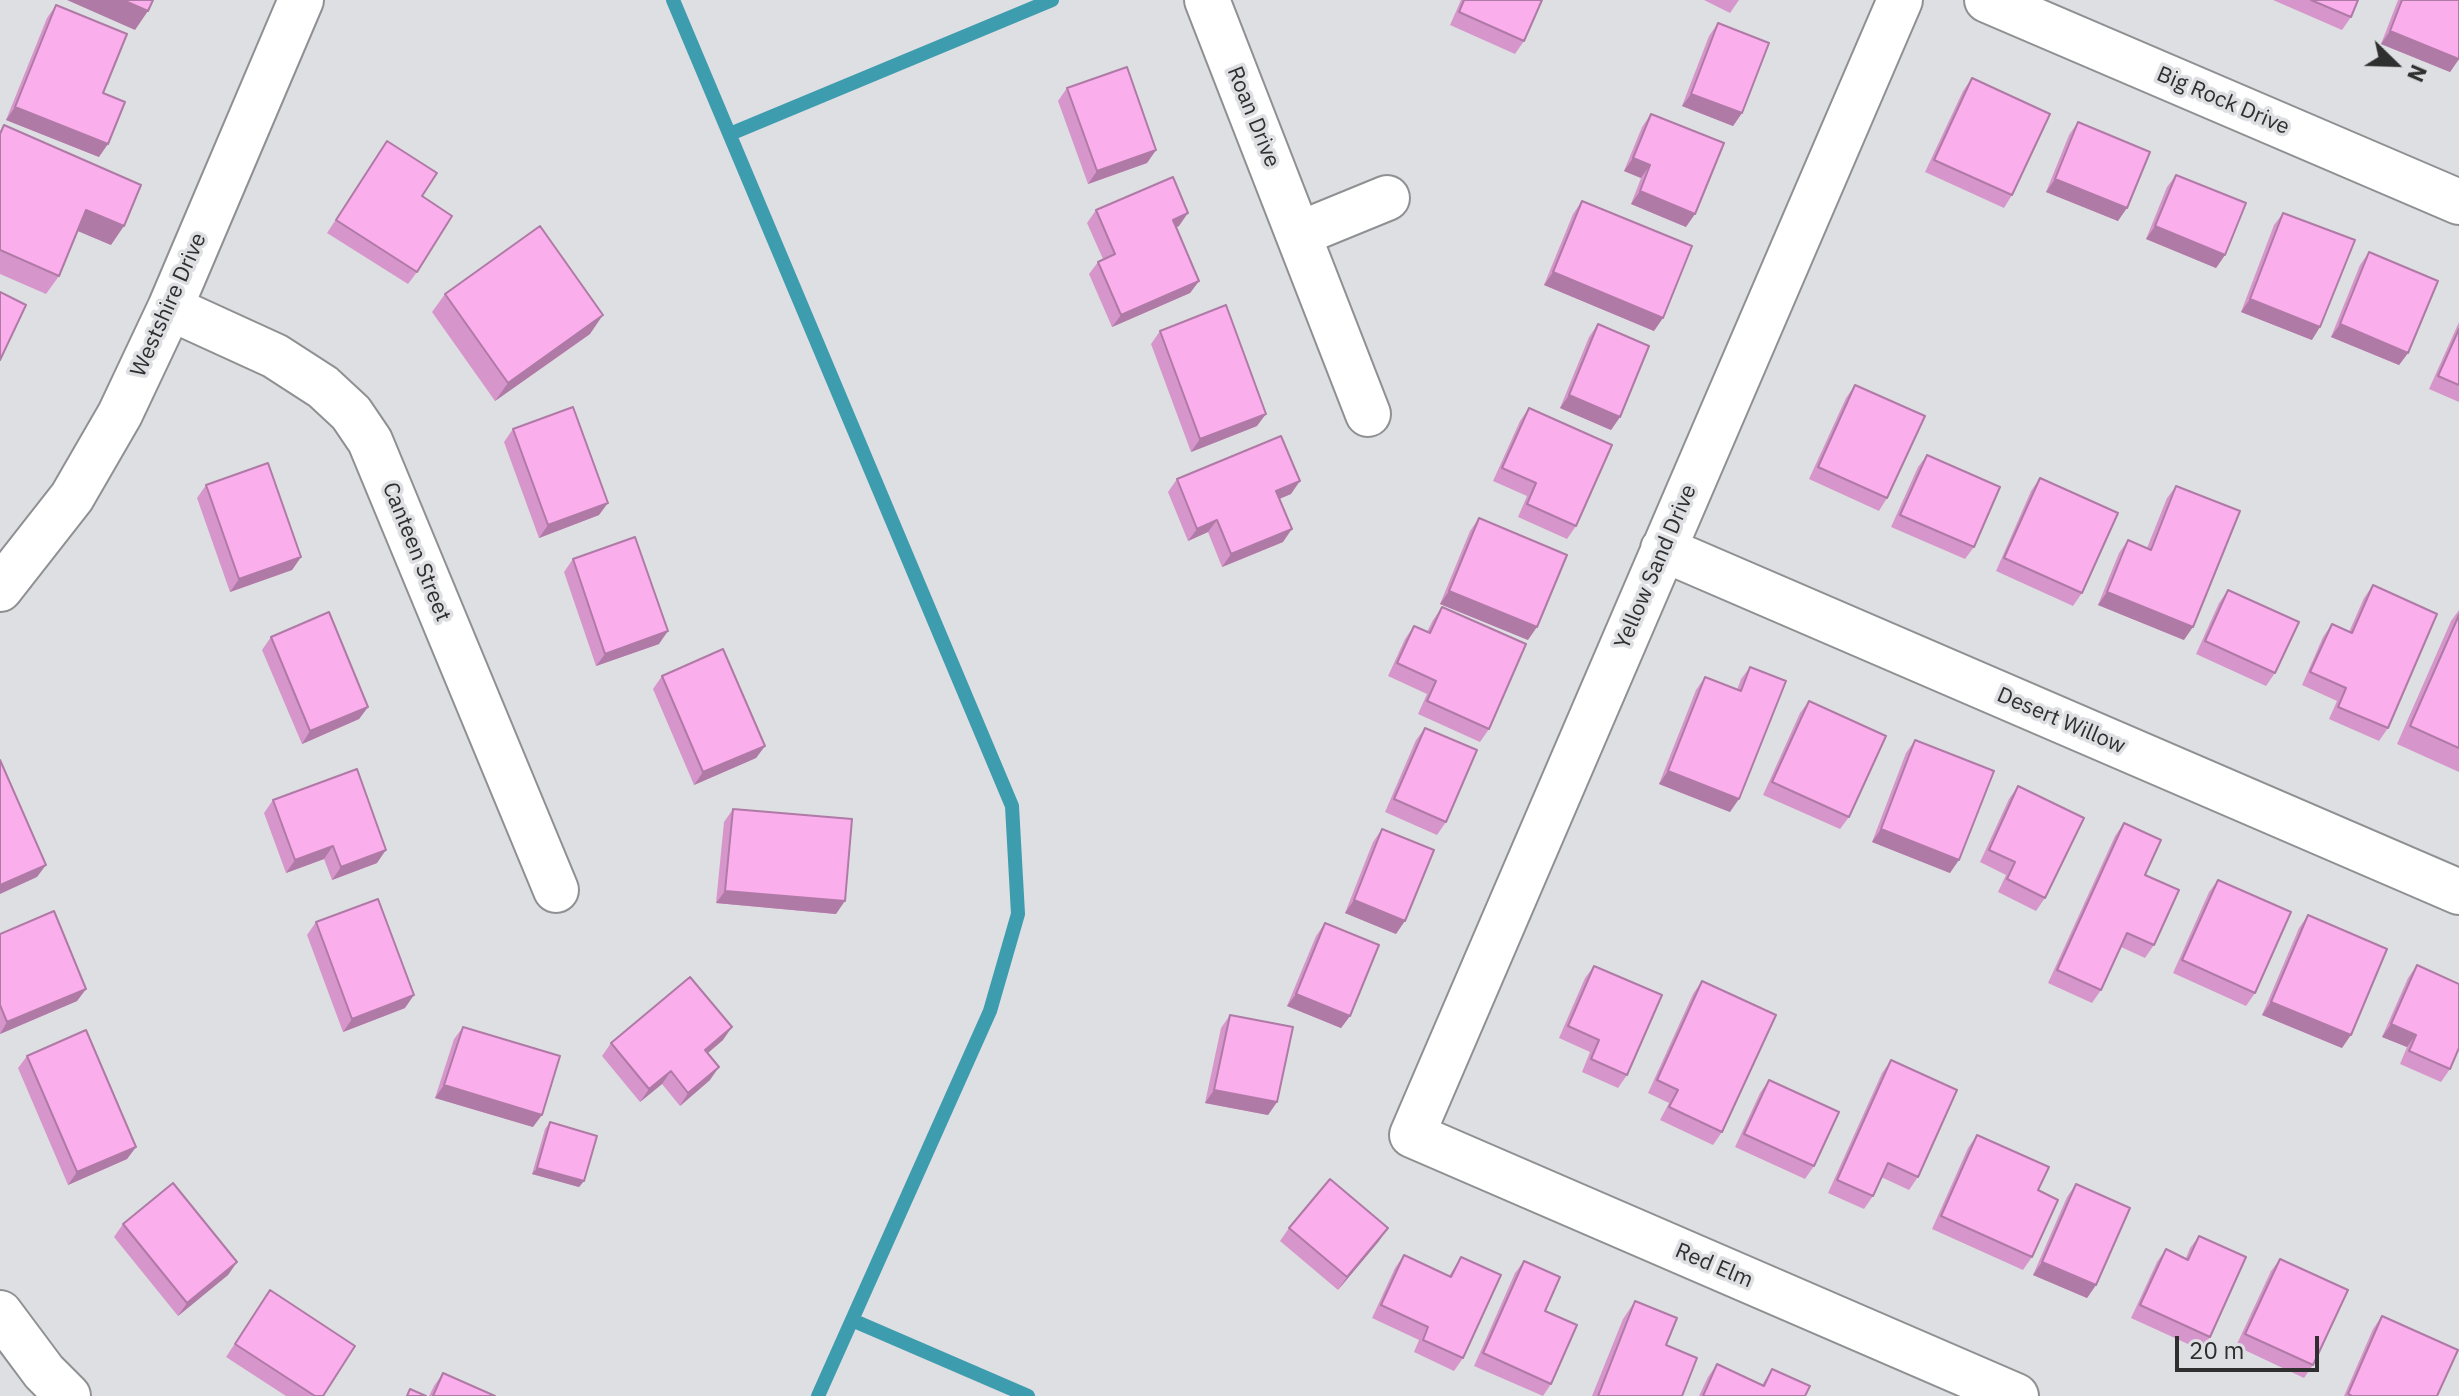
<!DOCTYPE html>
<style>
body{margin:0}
#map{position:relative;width:2459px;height:1396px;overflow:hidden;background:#dedfe2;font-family:"IBM Plex Sans",sans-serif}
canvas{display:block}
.north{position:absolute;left:2355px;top:24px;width:80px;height:80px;-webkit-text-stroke:6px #dedfe2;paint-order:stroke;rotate:113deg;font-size:22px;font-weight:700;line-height:32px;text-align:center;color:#2f2f30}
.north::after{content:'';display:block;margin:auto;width:28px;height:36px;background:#2f2f30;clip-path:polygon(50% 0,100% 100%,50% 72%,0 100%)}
.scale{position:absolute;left:2175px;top:1336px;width:144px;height:36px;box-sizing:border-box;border:4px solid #2f2f30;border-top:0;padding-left:10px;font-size:24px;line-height:28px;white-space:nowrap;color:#2f2f30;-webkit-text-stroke:6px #dedfe2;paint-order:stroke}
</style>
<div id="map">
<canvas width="2459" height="1396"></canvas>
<div class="north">N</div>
<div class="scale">20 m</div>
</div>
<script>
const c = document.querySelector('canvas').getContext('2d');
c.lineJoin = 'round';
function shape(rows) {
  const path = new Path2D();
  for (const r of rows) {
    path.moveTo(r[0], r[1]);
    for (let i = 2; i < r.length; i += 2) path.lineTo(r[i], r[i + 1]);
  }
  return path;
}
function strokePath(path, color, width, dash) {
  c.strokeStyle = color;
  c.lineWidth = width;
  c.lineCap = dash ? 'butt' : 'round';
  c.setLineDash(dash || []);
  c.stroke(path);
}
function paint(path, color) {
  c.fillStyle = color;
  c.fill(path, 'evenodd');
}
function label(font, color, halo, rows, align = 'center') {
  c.font = font + ' "IBM Plex Sans",sans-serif';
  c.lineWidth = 7;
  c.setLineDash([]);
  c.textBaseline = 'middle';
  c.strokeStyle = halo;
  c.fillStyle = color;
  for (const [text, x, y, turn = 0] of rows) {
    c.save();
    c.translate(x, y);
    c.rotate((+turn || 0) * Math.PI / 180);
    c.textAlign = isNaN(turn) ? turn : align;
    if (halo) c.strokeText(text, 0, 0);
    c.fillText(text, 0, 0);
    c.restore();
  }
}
strokePath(shape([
 [673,0,1012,806,1018,914,990,1011,818,1396],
 [730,134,1052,0],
 [852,1320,1028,1396]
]), '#3e9caf', 14);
const minor = shape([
 [1207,0,1368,414],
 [1900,0,1412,1135,2016,1396],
 [1987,0,2459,202],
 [1299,234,1387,198],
 [170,308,275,356,323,387,351,413,370,441,556,890],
 [1663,549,2459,892],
 [0,589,72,497,120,414,170,308,301,0],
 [0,1313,44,1372,68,1396]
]);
strokePath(minor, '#8e9092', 48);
strokePath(minor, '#fff', 44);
paint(shape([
 [1461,0,1542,0,1524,41,1515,54,1450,25],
 [1704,0,1739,0,1730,13],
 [2273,0,2358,0,2351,17,2342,30],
 [2398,0,2459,0,2459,59,2450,72,2381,44],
 [56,5,103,93,99,157,6,120,47,18],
 [1718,23,1742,113,1733,126,1682,106,1709,36],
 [1972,78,2012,195,2004,208,1925,172,1963,91],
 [1067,88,1156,150,1147,163,1088,184,1058,101],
 [1651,114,1686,227,1631,204,1641,178,1624,171,1642,127],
 [2078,122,2118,221,2046,192,2069,135],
 [4,125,111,245,78,231,59,276,46,294,0,274,0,131],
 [387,141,422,196,417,272,408,284,327,233],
 [2176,175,2225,255,2216,268,2146,239,2167,187],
 [1582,201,1654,331,1544,285,1573,214],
 [1096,210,1179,226,1176,227,1199,281,1190,293,1112,327,1089,274,1098,262,1103,259,1087,223],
 [2283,213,2312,340,2241,312,2274,225],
 [2369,252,2408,353,2399,365,2331,337,2360,265],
 [445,294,590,334,495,401,432,312],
 [2459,322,2459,402,2429,389],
 [1598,324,1620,417,1611,430,1560,408,1589,337],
 [1160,331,1257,426,1191,452,1151,344],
 [1855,385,1887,498,1879,511,1809,479,1846,398],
 [1529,408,1576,526,1567,539,1518,517,1527,496,1493,481,1520,421],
 [513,429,599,515,539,538,504,442],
 [1927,455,1974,547,1965,559,1891,527,1918,467],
 [2040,478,2082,593,2073,606,1996,571,2031,491],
 [1177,479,1291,494,1279,499,1283,542,1222,567,1208,532,1188,541,1168,492],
 [206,485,301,557,292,570,230,592,197,498],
 [2176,486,2184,640,2098,605,2119,553,2128,540,2147,548,2167,498],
 [1479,518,1528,640,1440,604,1470,531],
 [573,559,659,644,596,666,564,572],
 [2373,585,2388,728,2379,741,2329,719,2337,701,2302,685,2323,637,2332,624,2349,632,2364,598],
 [2228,590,2275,673,2266,686,2196,654,2219,603],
 [1442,607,1489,729,1480,742,1418,714,1427,694,1388,676,1405,639,1414,626,1427,632,1433,620],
 [2459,610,2459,772,2397,744,2451,621],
 [271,637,368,707,359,719,302,744,262,650],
 [1750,667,1730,812,1659,784,1696,690,1705,677,1737,690,1741,679],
 [662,676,765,746,756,758,694,785,653,689],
 [1809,701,1849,817,1840,829,1763,795,1800,713],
 [1425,728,1446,822,1437,835,1385,812,1416,740],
 [1915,740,1950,873,1872,842,1906,753],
 [2018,786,2045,898,2036,911,1998,892,2006,875,1980,862,2009,799],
 [273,800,377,863,332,880,324,859,286,873,264,813],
 [733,809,836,914,716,903,724,822],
 [2124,823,2145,875,2154,945,2145,958,2121,947,2101,990,2092,1003,2048,983,2115,836],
 [1382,829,1396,934,1345,913,1373,842],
 [2218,880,2255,993,2246,1006,2173,973,2209,892],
 [2308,915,2342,1048,2262,1015,2299,928],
 [316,922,405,1008,343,1032,307,935],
 [1325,923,1350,1016,1341,1028,1287,1006,1316,936],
 [0,934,86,989,77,1001,0,1034],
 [2417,965,2450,1069,2441,1082,2400,1064,2407,1047,2382,1037,2408,978],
 [1594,966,1627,1075,1618,1088,1582,1072,1590,1052,1559,1038,1585,978],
 [1702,981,1722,1132,1713,1145,1660,1120,1669,1103,1648,1093,1693,994],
 [1230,1015,1277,1102,1268,1115,1205,1103,1221,1028],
 [463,1027,533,1127,435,1098,454,1039],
 [723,1040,708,1053,710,1080,680,1106,662,1084,640,1102,602,1056,611,1043],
 [27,1056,136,1147,127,1159,68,1185,18,1068],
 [1891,1060,1918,1177,1909,1190,1881,1177,1873,1196,1864,1209,1828,1193,1882,1073],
 [1769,1080,1814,1166,1805,1179,1735,1147,1760,1093],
 [550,1122,584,1181,579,1187,532,1174,545,1129],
 [1977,1135,2038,1190,2032,1257,2023,1270,1932,1229,1968,1148],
 [2076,1184,2096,1285,2087,1298,2033,1275,2067,1197],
 [123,1224,237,1262,228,1275,178,1316,114,1237],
 [1289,1228,1379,1241,1338,1290,1280,1241],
 [2199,1236,2210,1337,2201,1350,2131,1318,2157,1262,2166,1249,2186,1258,2190,1248],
 [1404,1255,1449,1276,1461,1257,1463,1358,1454,1371,1414,1352,1419,1340,1372,1318,1395,1268],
 [2280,1259,2313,1365,2304,1378,2236,1346,2271,1271],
 [1524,1261,1545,1311,1551,1384,1543,1396,1474,1366,1515,1273],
 [270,1290,323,1396,286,1396,226,1357],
 [1635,1301,1666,1345,1682,1396,1592,1396,1623,1319],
 [2382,1316,2437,1396,2344,1396,2373,1329],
 [1717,1364,1762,1385,1772,1369,1805,1396,1699,1396,1708,1377],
 [443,1373,495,1396,429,1396,434,1386]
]), '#d796cb');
paint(shape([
 [67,0,123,0,148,11,135,30],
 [2390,31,2459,59,2450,72,2381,44],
 [1691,94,1742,113,1733,126,1682,106],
 [15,107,108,144,99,157,6,120],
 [1156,150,1147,163,1088,184,1097,171],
 [1633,158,1650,165,1641,178,1624,171],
 [2055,179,2127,208,2118,221,2046,192],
 [1640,191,1695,214,1686,227,1631,204],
 [86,210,124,226,111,245,73,229],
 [1188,213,1179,226,1164,232,1173,220],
 [2155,226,2225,255,2216,268,2146,239],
 [1553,272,1663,318,1654,331,1544,285],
 [1199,281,1190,293,1112,327,1121,315],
 [2250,299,2320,327,2312,340,2241,312],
 [603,315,590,334,495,401,508,383],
 [2340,324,2408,353,2399,365,2331,337],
 [1569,395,1620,417,1611,430,1560,408],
 [1266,414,1257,426,1191,452,1200,439],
 [1300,481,1291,494,1267,504,1276,491],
 [608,503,599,515,539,538,548,525],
 [1217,520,1208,532,1188,541,1197,529],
 [1292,529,1283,542,1222,567,1231,554],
 [301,557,292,570,230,592,239,579],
 [1449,591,1537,627,1528,640,1440,604],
 [2107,592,2193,627,2184,640,2098,605],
 [668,631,659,644,596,666,605,654],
 [368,707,359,719,302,744,310,731],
 [765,746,756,758,694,785,703,772],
 [1668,771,1739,799,1730,812,1659,784],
 [1881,829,1959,860,1950,873,1872,842],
 [333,846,324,859,286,873,295,860],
 [386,850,377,863,332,880,341,867],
 [46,865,37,877,0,894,0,885],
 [725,891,845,901,836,914,716,903],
 [1354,900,1405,921,1396,934,1345,913],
 [86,989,77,1001,0,1034,7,1022],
 [1296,994,1350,1016,1341,1028,1287,1006],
 [414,995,405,1008,343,1032,352,1019],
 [2271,1002,2351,1035,2342,1048,2262,1015],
 [2391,1024,2416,1035,2407,1047,2382,1037],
 [732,1027,723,1040,696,1063,705,1050],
 [719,1067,710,1080,680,1106,688,1093],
 [671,1071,662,1084,640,1102,649,1089],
 [444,1085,542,1115,533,1127,435,1098],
 [1214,1090,1277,1102,1268,1115,1205,1103],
 [136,1147,127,1159,68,1185,77,1172],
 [537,1168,584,1181,579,1187,532,1174],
 [1388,1228,1379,1241,1338,1290,1347,1277],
 [237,1262,228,1275,178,1316,187,1303],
 [2042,1262,2096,1285,2087,1298,2033,1275]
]), '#af7aa5');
const building = shape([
 [123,0,153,0,148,11,123,0],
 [1464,0,1542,0,1524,41,1459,12,1464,0],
 [2311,0,2358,0,2351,17,2311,0],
 [2402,0,2459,0,2459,59,2390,31,2402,0],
 [56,5,127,34,103,93,125,102,108,144,15,107,56,5],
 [1718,23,1769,43,1742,113,1691,94,1718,23],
 [1127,67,1156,150,1097,171,1067,88,1127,67],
 [1972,78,2050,114,2012,195,1934,160,1972,78],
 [1651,114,1724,143,1695,214,1640,191,1650,165,1633,158,1651,114],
 [2078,122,2150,152,2127,208,2055,179,2078,122],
 [4,125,141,185,124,226,86,210,59,276,0,250,0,134,4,125],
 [387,141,437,173,422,196,452,216,417,272,336,220,387,141],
 [2176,175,2246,203,2225,255,2155,226,2176,175],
 [1173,177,1188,213,1173,220,1199,281,1121,315,1098,262,1115,254,1096,210,1173,177],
 [1582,201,1692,246,1663,318,1553,272,1582,201],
 [2283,213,2355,240,2320,327,2250,299,2283,213],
 [540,226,603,315,508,383,445,294,540,226],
 [2369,252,2438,281,2408,353,2340,324,2369,252],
 [0,292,26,305,0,360,0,292],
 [1226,305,1266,414,1200,439,1160,331,1226,305],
 [1598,324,1649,346,1620,417,1569,395,1598,324],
 [2459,329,2459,385,2438,376,2459,329],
 [1855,385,1925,416,1887,498,1818,467,1855,385],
 [573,407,608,503,548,525,513,429,573,407],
 [1529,408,1612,445,1576,526,1527,504,1536,483,1502,468,1529,408],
 [1281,436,1300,481,1276,491,1292,529,1231,554,1217,520,1197,529,1177,479,1281,436],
 [1927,455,2000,487,1974,547,1900,515,1927,455],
 [268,463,301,557,239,579,206,485,268,463],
 [2040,478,2118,513,2082,593,2004,558,2040,478],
 [2176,486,2240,511,2193,627,2107,592,2128,540,2151,550,2176,486],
 [1479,518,1567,555,1537,627,1449,591,1479,518],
 [635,537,668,631,605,654,573,559,635,537],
 [2373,585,2437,614,2388,728,2338,707,2346,688,2310,672,2332,624,2352,633,2373,585],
 [2228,590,2299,622,2275,673,2205,641,2228,590],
 [1442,607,1526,644,1489,729,1427,701,1436,681,1397,663,1414,626,1430,633,1442,607],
 [329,612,368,707,310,731,271,637,329,612],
 [2459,615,2459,748,2410,726,2459,615],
 [723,649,765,746,703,772,662,676,723,649],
 [1750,667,1786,681,1739,799,1668,771,1705,677,1741,691,1750,667],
 [1809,701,1886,736,1849,817,1772,782,1809,701],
 [1425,728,1477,750,1446,822,1394,799,1425,728],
 [1915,740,1994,771,1959,860,1881,829,1915,740],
 [0,760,46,865,0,885,0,760],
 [357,769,386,850,341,867,333,846,295,860,273,800,357,769],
 [2018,786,2084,818,2045,898,2007,879,2015,862,1989,850,2018,786],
 [733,809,852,819,845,901,725,891,733,809],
 [2124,823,2161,840,2145,875,2179,890,2154,945,2127,933,2101,990,2057,970,2124,823],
 [1382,829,1434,850,1405,921,1354,900,1382,829],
 [2218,880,2291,912,2255,993,2182,960,2218,880],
 [378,899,414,995,352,1019,316,922,378,899],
 [54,911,86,989,7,1022,0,1005,0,934,54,911],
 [2308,915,2387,949,2351,1035,2271,1002,2308,915],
 [1325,923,1379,945,1350,1016,1296,994,1325,923],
 [2417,965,2459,984,2459,1048,2450,1069,2409,1051,2416,1035,2391,1024,2417,965],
 [1594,966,1662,995,1627,1075,1591,1059,1599,1040,1568,1026,1594,966],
 [690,977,732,1027,705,1050,719,1067,688,1093,671,1071,649,1089,611,1043,690,977],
 [1702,981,1776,1015,1722,1132,1669,1107,1678,1090,1657,1080,1702,981],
 [1230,1015,1293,1027,1277,1102,1214,1090,1230,1015],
 [463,1027,560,1056,542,1115,444,1085,463,1027],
 [86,1030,136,1147,77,1172,27,1056,86,1030],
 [1891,1060,1957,1090,1918,1177,1888,1163,1873,1196,1837,1180,1891,1060],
 [1769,1080,1839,1112,1814,1166,1744,1134,1769,1080],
 [550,1122,597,1136,584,1181,537,1168,550,1122],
 [1977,1135,2049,1167,2038,1190,2058,1200,2032,1257,1941,1216,1977,1135],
 [1330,1179,1388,1228,1347,1277,1289,1228,1330,1179],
 [173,1183,237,1262,187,1303,123,1224,173,1183],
 [2076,1184,2130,1208,2096,1285,2042,1262,2076,1184],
 [2199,1236,2246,1257,2210,1337,2140,1305,2166,1249,2188,1260,2199,1236],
 [1404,1255,1451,1277,1461,1257,1501,1275,1463,1358,1423,1340,1428,1327,1381,1305,1404,1255],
 [2280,1259,2348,1290,2313,1365,2245,1334,2280,1259],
 [1524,1261,1560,1277,1545,1311,1577,1325,1551,1384,1483,1353,1524,1261],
 [270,1290,355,1346,323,1396,315,1396,235,1344,270,1290],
 [1635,1301,1677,1318,1666,1345,1697,1358,1682,1396,1598,1396,1635,1301],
 [2382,1316,2458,1350,2437,1396,2352,1396,2348,1394,2382,1316],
 [1717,1364,1764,1386,1772,1369,1810,1386,1805,1396,1703,1396,1717,1364],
 [443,1373,495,1396,433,1396,443,1373],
 [410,1389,426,1396,407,1396,410,1389]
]);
paint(building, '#faaeec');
strokePath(building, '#af7aa5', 2);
label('22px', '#2f2f30', '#dedfe2', [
 ["Big Rock Drive",2223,101,23],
 ["Roan Drive",1253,117,68],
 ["Westshire Drive",169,305,-66],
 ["Canteen Street",416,552,68],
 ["Yellow Sand Drive",1656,567,-67],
 ["Desert Willow",2061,721,23],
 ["Red Elm",1714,1266,23]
]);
</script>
